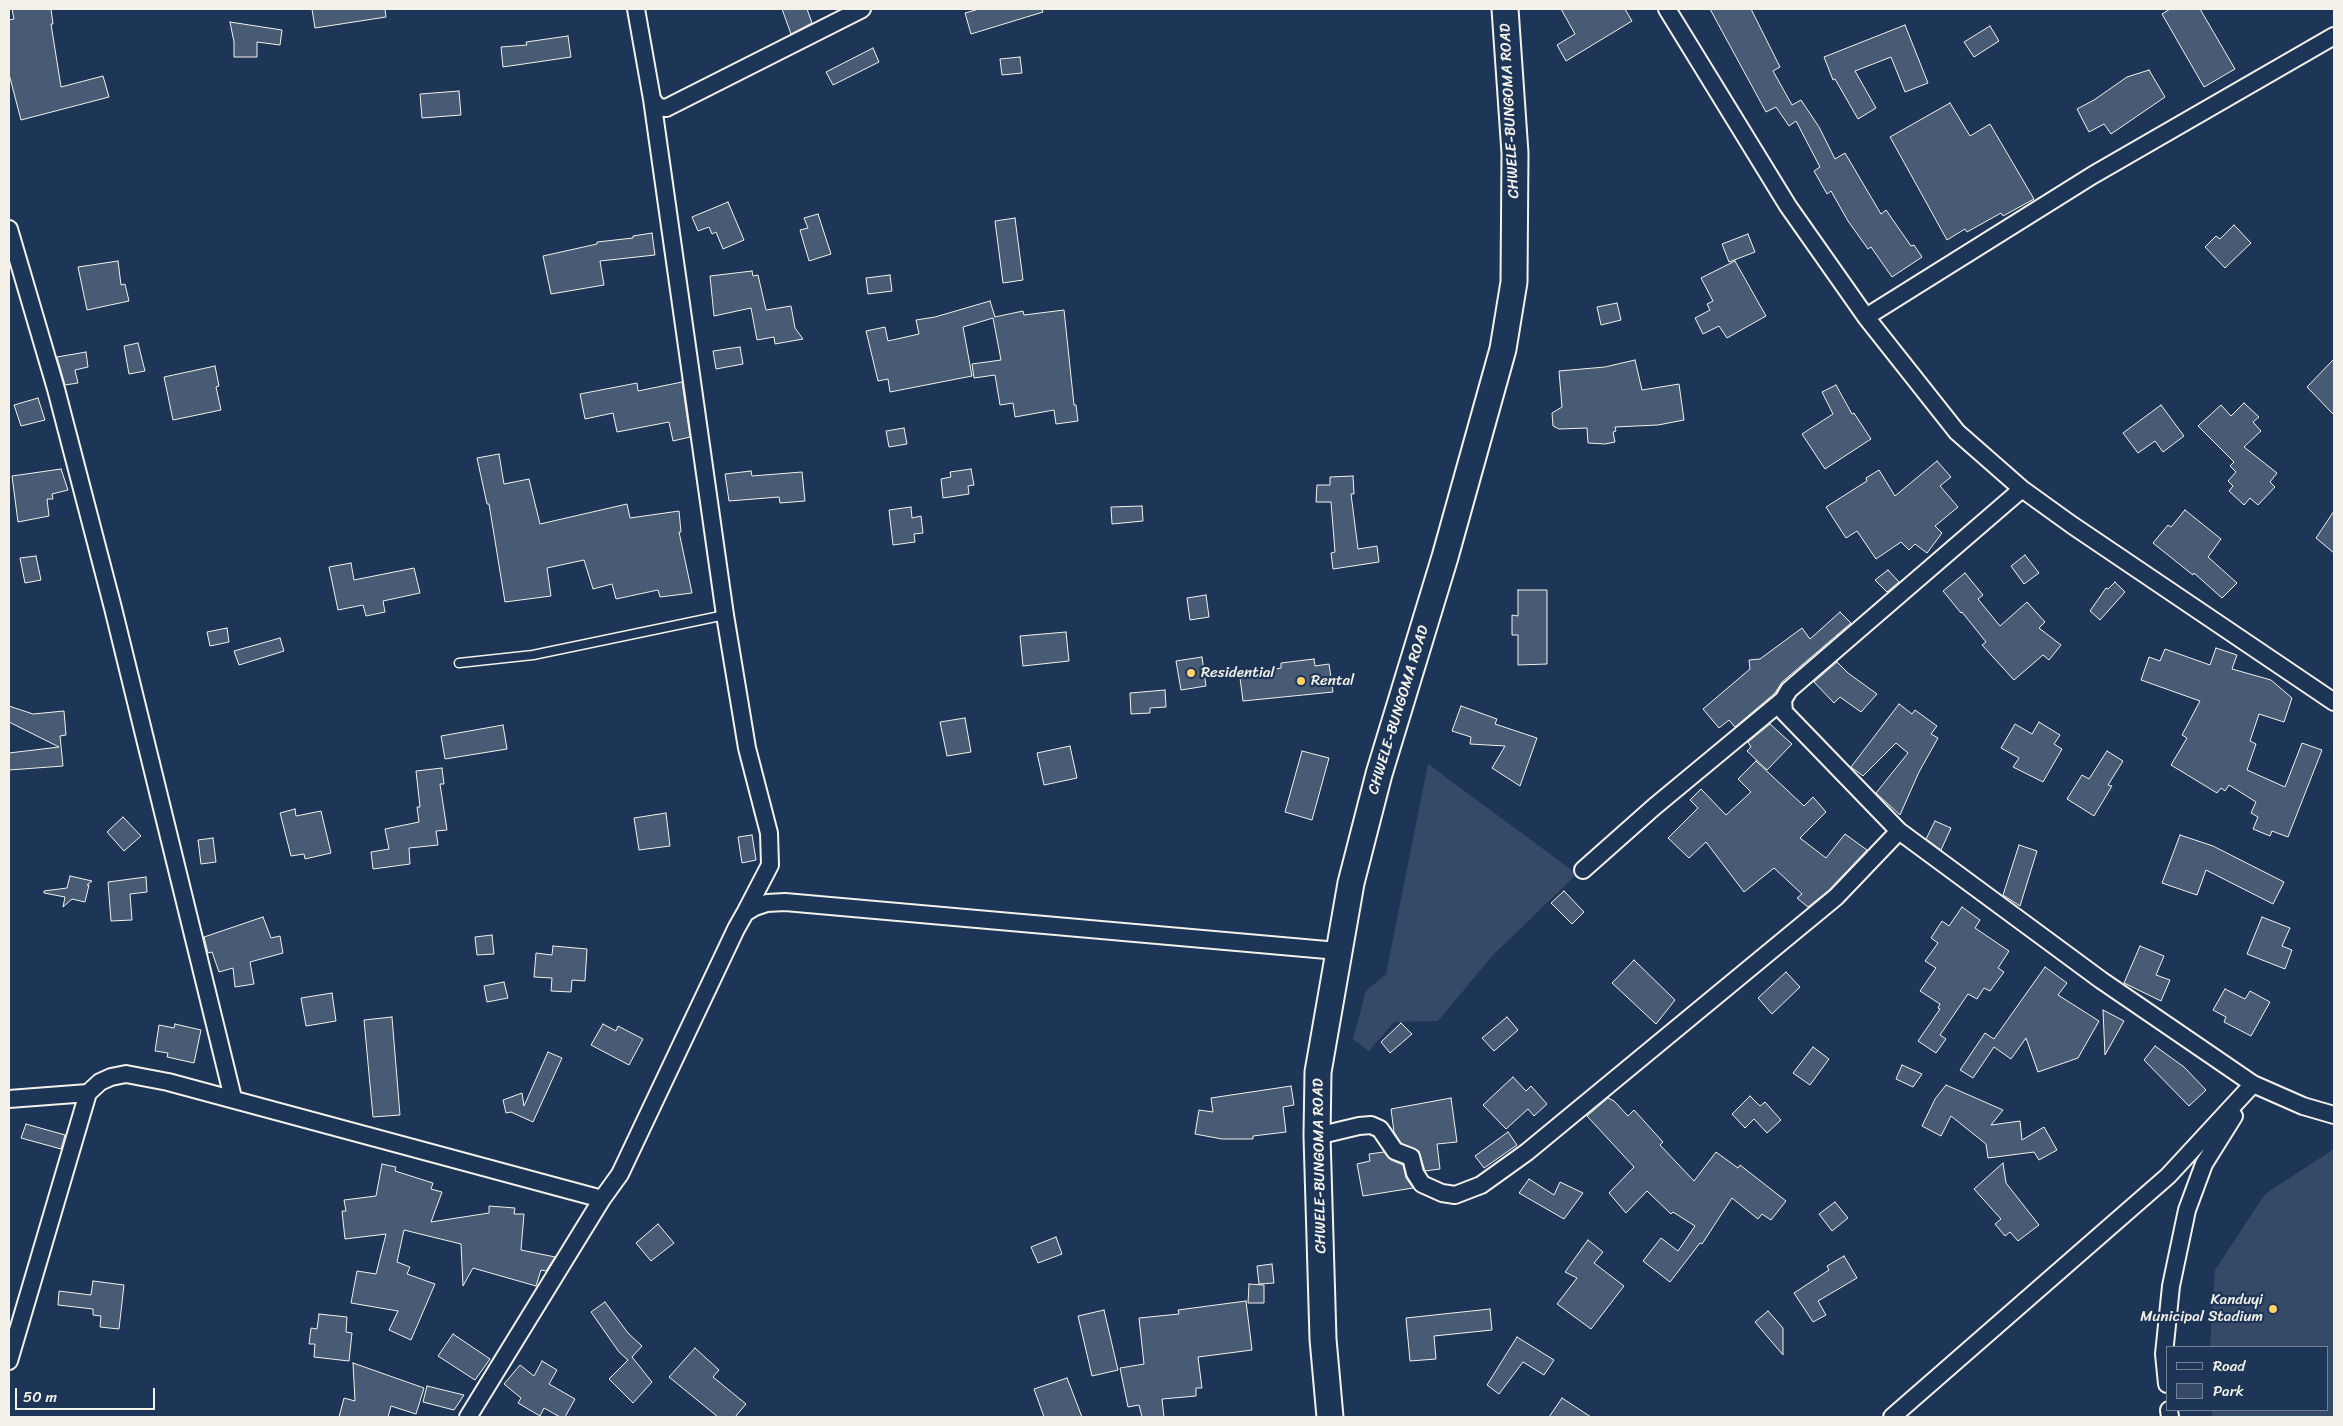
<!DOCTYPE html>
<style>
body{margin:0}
#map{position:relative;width:2343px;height:1426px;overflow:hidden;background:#1d3557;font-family:Sriracha,sans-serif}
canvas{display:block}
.frame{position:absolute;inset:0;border:10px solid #f4f1e8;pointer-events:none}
.legend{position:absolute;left:2166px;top:1346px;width:162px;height:65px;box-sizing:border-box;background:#1d3557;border:1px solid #738091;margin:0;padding:6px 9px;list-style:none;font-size:15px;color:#f4f1e8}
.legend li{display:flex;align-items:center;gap:10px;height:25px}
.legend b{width:25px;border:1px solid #738091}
.scale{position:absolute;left:15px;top:1388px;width:140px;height:22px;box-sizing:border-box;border:2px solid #f4f1e8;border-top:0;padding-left:6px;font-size:15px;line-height:18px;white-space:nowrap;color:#f4f1e8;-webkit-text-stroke:4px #1d3557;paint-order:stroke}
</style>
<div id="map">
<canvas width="2343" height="1426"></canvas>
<div class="frame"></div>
<ul class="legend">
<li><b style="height:6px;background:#1d3557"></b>Road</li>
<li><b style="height:14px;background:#354a67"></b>Park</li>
</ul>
<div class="scale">50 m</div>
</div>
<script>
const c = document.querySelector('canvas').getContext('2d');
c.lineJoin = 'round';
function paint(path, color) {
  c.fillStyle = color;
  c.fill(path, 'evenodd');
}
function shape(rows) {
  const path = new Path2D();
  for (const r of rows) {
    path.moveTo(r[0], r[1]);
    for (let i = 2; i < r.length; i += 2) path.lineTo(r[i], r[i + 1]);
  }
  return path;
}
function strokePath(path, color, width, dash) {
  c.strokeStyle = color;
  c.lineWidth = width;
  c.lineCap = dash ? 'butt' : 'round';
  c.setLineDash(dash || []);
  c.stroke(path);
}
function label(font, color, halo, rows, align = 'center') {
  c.font = font + ' Sriracha,sans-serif';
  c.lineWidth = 4.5;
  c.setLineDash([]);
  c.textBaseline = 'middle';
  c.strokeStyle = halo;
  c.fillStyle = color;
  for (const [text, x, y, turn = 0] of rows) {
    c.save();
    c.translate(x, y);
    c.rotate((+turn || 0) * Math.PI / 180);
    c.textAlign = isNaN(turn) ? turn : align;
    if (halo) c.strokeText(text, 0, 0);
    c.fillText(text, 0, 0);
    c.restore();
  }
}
paint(shape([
 [1428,764,1577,874,1494,954,1438,1021,1394,1022,1369,1051,1353,1039,1366,991,1386,974],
 [2334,1149,2334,1417,2213,1417,2211,1410,2327,1410,2327,1347,2210,1347,2215,1270,2265,1194]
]), '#354a67');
const building = shape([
 [12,9,51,9,53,24,51,24,61,87,103,76,109,97,21,120,9,74,9,20,14,19,12,9],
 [312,9,385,9,386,17,315,28,312,9],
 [782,9,807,9,812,23,791,34,782,9],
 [979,9,1042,9,1043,12,971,34,965,13,979,9],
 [1561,9,1625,9,1632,21,1566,61,1557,45,1575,34,1561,9],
 [1710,9,1751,9,1780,67,1773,71,1792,105,1801,100,1819,127,1835,159,1845,153,1881,214,1886,210,1911,246,1914,245,1922,257,1892,277,1871,247,1868,249,1848,221,1831,191,1827,194,1814,171,1820,167,1796,121,1789,126,1776,107,1766,112,1710,9],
 [2170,9,2200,9,2235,69,2204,87,2162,14,2170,9],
 [230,22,282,30,280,45,257,42,257,57,234,57,234,42,230,22],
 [1905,25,1928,83,1905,92,1891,57,1855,71,1876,108,1858,119,1835,79,1833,80,1824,57,1905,25],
 [1990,26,1999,41,1974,57,1964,42,1990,26],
 [568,36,571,57,503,67,501,47,527,45,526,42,568,36],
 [873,48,879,62,833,85,826,72,873,48],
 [1020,57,1022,73,1002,75,1000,59,1020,57],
 [2149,70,2165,97,2111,134,2104,124,2089,132,2077,109,2094,100,2127,77,2149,70],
 [459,91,461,115,422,118,420,94,459,91],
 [1950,103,1970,136,1990,124,2034,199,2003,216,2001,213,1967,232,1965,229,1947,240,1890,137,1950,103],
 [728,202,744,240,723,249,716,232,712,234,709,227,698,231,692,217,728,202],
 [818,214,831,254,809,261,800,230,808,228,804,218,818,214],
 [1015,218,1023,280,1003,283,995,221,1015,218],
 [2234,225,2251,243,2225,268,2205,247,2216,236,2220,239,2234,225],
 [652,233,655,255,600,261,604,285,551,294,543,256,597,244,597,242,633,238,633,236,652,233],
 [1748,234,1755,252,1729,262,1722,244,1748,234],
 [118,261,121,285,125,284,129,301,87,310,78,267,118,261],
 [1735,261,1766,316,1727,338,1719,326,1703,334,1695,318,1710,310,1707,304,1713,301,1701,278,1735,261],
 [752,271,753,276,758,275,766,310,791,306,795,328,803,339,775,344,774,337,757,340,751,308,714,316,710,276,752,271],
 [890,275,892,291,868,294,866,278,890,275],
 [990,301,995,317,1023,311,1024,315,1064,310,1074,405,1076,405,1078,421,1056,424,1054,410,1015,417,1013,403,1000,405,995,375,974,378,972,364,1001,360,993,318,963,327,972,376,890,392,888,379,878,381,866,331,885,327,888,341,919,334,916,320,935,317,990,301],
 [1617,303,1621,320,1601,325,1597,307,1617,303],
 [138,343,145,371,129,374,124,346,138,343],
 [740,347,743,364,716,369,713,351,740,347],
 [86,352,88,367,75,370,78,383,65,385,57,357,86,352],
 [2334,359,2334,415,2307,387,2334,359],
 [1635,360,1642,390,1679,384,1684,420,1658,425,1615,427,1616,431,1613,432,1615,442,1605,444,1588,443,1587,428,1559,429,1553,426,1552,413,1562,407,1559,371,1605,367,1635,360],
 [215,366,219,386,216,387,221,410,173,420,164,377,215,366],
 [682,382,690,437,673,441,669,422,617,432,613,413,585,419,580,394,637,383,638,391,682,382],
 [1836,385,1852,414,1854,413,1871,439,1825,469,1802,434,1833,414,1822,392,1836,385],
 [38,398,45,420,21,426,14,405,38,398],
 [2244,403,2259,417,2253,422,2261,431,2244,447,2277,473,2270,482,2275,487,2258,505,2250,498,2244,505,2229,491,2233,486,2228,481,2236,472,2230,466,2234,462,2198,426,2221,405,2231,416,2244,403],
 [2161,405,2184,436,2163,452,2155,441,2138,453,2123,433,2161,405],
 [904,428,907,444,889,447,886,431,904,428],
 [499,454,504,484,529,479,540,524,627,504,630,518,679,511,681,532,679,532,692,593,660,597,658,590,616,599,612,584,593,589,584,560,547,568,551,596,505,602,489,504,487,504,477,458,499,454],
 [1937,461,1951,477,1940,486,1958,507,1935,526,1942,533,1927,553,1915,544,1909,550,1901,542,1876,559,1857,531,1846,538,1826,507,1867,481,1866,478,1879,470,1895,496,1937,461],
 [61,469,68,490,52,494,53,499,47,499,49,516,18,522,12,476,61,469],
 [971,469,974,485,968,486,969,494,943,498,941,479,951,477,950,472,971,469],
 [751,471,752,476,802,472,805,501,780,503,779,497,729,501,725,474,751,471],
 [1353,476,1354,494,1351,494,1358,549,1377,546,1379,562,1333,569,1331,553,1335,552,1331,502,1316,502,1317,485,1330,485,1330,477,1353,476],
 [1142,506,1143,521,1112,524,1111,507,1142,506],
 [911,507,912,518,921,516,923,533,914,534,915,542,893,545,889,510,911,507],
 [2185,510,2221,539,2208,557,2237,583,2222,598,2194,573,2193,575,2153,543,2168,525,2171,527,2185,510],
 [2334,511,2334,553,2316,538,2334,511],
 [2025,555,2039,573,2024,584,2011,566,2025,555],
 [36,556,41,580,25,583,20,558,36,556],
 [351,563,354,580,414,568,420,593,383,601,385,612,366,616,363,605,338,610,329,567,351,563],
 [1888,570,1899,582,1887,592,1875,580,1888,570],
 [1965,573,1983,595,1978,599,2000,626,2027,602,2045,622,2039,628,2061,645,2049,660,2043,655,2014,680,1982,645,1986,642,1962,612,1961,613,1943,591,1965,573],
 [2115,582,2125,592,2100,620,2090,611,2106,588,2108,589,2115,582],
 [1518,590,1547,590,1547,664,1518,665,1518,635,1512,635,1512,615,1518,616,1518,590],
 [1206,595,1209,617,1190,620,1187,598,1206,595],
 [1840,612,1851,623,1782,682,1775,693,1735,727,1729,720,1719,728,1703,709,1750,669,1749,660,1760,659,1802,628,1810,639,1840,612],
 [227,628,229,642,210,646,207,632,227,628],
 [1066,632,1069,661,1023,666,1020,636,1066,632],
 [280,638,284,651,239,665,234,651,280,638],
 [2216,648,2237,655,2232,669,2271,680,2292,698,2284,722,2259,714,2250,741,2256,744,2247,770,2285,787,2302,743,2322,750,2288,837,2272,831,2270,836,2253,829,2258,817,2251,813,2256,802,2229,785,2225,791,2221,788,2217,793,2171,765,2187,738,2182,735,2200,701,2141,680,2149,657,2160,661,2165,649,2210,665,2216,648],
 [1202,657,1206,686,1181,690,1176,661,1202,657],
 [1314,659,1315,666,1329,664,1333,692,1243,701,1240,678,1269,674,1269,670,1281,668,1281,663,1314,659],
 [1837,662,1848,673,1877,694,1861,712,1840,697,1834,703,1814,682,1837,662],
 [1165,690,1166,707,1150,708,1150,713,1131,714,1130,693,1165,690],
 [1899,704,1912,714,1915,710,1937,726,1931,734,1938,738,1919,772,1900,815,1876,793,1908,753,1896,743,1863,776,1851,767,1899,704],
 [9,706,33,714,64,711,66,735,60,736,63,766,9,770,9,753,59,747,9,722,9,706],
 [1461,706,1497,719,1495,724,1537,738,1520,786,1492,768,1505,746,1470,744,1471,737,1452,731,1461,706],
 [965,718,971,752,947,756,940,722,965,718],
 [2039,722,2060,735,2054,744,2062,749,2043,782,2013,767,2019,758,2001,748,2015,724,2032,734,2039,722],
 [1770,724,1792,744,1767,770,1747,751,1751,747,1748,742,1770,724],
 [503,725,507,749,445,759,441,736,503,725],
 [1070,746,1077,778,1044,785,1037,753,1070,746],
 [1302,751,1329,758,1312,820,1285,812,1302,751],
 [2107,751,2123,761,2108,785,2112,786,2094,816,2067,799,2082,775,2089,779,2107,751],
 [1756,761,1804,806,1813,797,1826,812,1800,838,1826,858,1845,834,1867,850,1829,890,1808,907,1797,898,1802,894,1774,868,1744,892,1706,842,1689,858,1668,838,1698,808,1690,800,1701,789,1726,815,1751,792,1738,779,1756,761],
 [442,768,444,784,440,784,447,830,436,831,438,845,409,848,410,864,373,869,371,852,389,849,385,829,419,822,417,807,420,807,416,771,442,768],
 [295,809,296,816,321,811,331,853,305,859,304,854,291,856,280,813,295,809],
 [666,813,670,846,639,850,634,818,666,813],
 [123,817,141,836,124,851,107,832,123,817],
 [1935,821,1951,828,1941,850,1926,839,1935,821],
 [752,835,756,860,742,863,738,837,752,835],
 [2180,835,2213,846,2284,882,2273,904,2206,870,2197,895,2162,883,2180,835],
 [213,838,216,862,201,864,198,840,213,838],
 [2019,845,2037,851,2020,906,2003,895,2019,845],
 [70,876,92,881,87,885,89,885,85,902,72,899,63,907,65,897,44,893,44,891,67,888,70,876],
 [146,877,147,892,130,894,132,920,111,921,108,882,146,877],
 [1564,891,1584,912,1572,924,1551,903,1564,891],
 [1962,907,1980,920,1975,928,2009,951,1998,968,2004,972,1990,991,1984,988,1977,999,1968,994,1940,1035,1946,1039,1936,1053,1918,1041,1940,1009,1938,1008,1940,1004,1920,991,1936,968,1925,961,1938,943,1931,938,1942,921,1949,926,1962,907],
 [263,917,271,938,280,936,283,953,250,962,254,984,235,987,233,968,219,972,212,952,208,953,204,937,263,917],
 [2262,917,2290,928,2282,946,2292,950,2285,969,2247,954,2262,917],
 [492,935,494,954,477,955,475,937,492,935],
 [553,946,587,949,585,981,572,980,571,992,551,991,552,978,534,977,536,953,552,955,553,946],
 [2140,946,2164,956,2156,975,2170,980,2161,1001,2124,983,2140,946],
 [1634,960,1675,1000,1656,1024,1612,983,1634,960],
 [2045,967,2067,983,2058,995,2099,1021,2078,1058,2038,1072,2026,1038,2011,1059,1994,1047,1973,1078,1960,1070,1985,1033,1994,1039,2045,967],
 [1786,972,1800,987,1772,1014,1758,998,1786,972],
 [504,982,508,998,487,1002,484,986,504,982],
 [2225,989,2245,999,2250,991,2270,1002,2251,1036,2224,1022,2226,1017,2213,1010,2225,989],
 [332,993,336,1021,306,1026,301,998,332,993],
 [2103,1010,2124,1021,2105,1055,2103,1010],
 [392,1017,400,1115,373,1117,364,1020,392,1017],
 [1507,1017,1518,1030,1494,1051,1482,1038,1507,1017],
 [1401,1023,1412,1034,1390,1053,1381,1042,1401,1023],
 [175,1024,201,1030,194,1063,167,1057,168,1053,155,1051,159,1025,174,1028,175,1024],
 [603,1024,616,1031,618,1026,643,1039,629,1065,591,1045,603,1024],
 [2155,1046,2184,1067,2206,1090,2189,1106,2144,1060,2155,1046],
 [1813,1047,1829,1059,1810,1085,1793,1073,1813,1047],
 [548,1052,562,1058,533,1122,511,1112,506,1113,503,1100,522,1093,524,1106,548,1052],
 [1902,1065,1922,1074,1913,1087,1896,1079,1902,1065],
 [1513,1077,1526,1091,1531,1086,1547,1104,1534,1116,1528,1109,1506,1129,1483,1105,1513,1077],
 [1946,1085,2003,1110,1991,1125,2020,1121,2022,1140,2044,1127,2057,1150,2039,1160,2034,1152,1988,1158,1986,1144,1951,1116,1941,1136,1922,1126,1935,1099,1946,1085],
 [1291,1086,1294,1105,1283,1107,1286,1132,1253,1136,1253,1139,1222,1139,1195,1134,1199,1110,1213,1112,1211,1098,1291,1086],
 [1750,1096,1760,1106,1765,1102,1781,1120,1767,1133,1754,1119,1745,1128,1732,1114,1750,1096],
 [1451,1098,1457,1142,1437,1144,1440,1169,1425,1171,1419,1151,1401,1143,1394,1132,1391,1109,1451,1098],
 [1608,1098,1614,1101,1628,1116,1634,1110,1663,1142,1660,1145,1694,1181,1716,1152,1738,1168,1740,1165,1786,1201,1771,1220,1762,1214,1758,1219,1732,1198,1702,1244,1700,1243,1670,1282,1643,1261,1661,1238,1678,1251,1695,1226,1673,1212,1671,1214,1647,1191,1626,1213,1609,1193,1634,1167,1587,1116,1608,1098],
 [26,1124,65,1135,61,1149,21,1138,26,1124],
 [1508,1132,1517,1145,1484,1168,1475,1156,1508,1132],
 [1384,1152,1391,1160,1403,1165,1406,1178,1413,1188,1363,1196,1357,1164,1370,1161,1369,1154,1384,1152],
 [2003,1163,2006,1183,2039,1225,2018,1241,2010,1232,2005,1236,1995,1224,2001,1219,1974,1189,2003,1163],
 [382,1164,396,1167,395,1171,433,1183,431,1189,442,1192,431,1222,489,1213,489,1206,515,1208,514,1214,524,1214,521,1250,555,1257,546,1271,541,1270,536,1286,473,1268,463,1286,461,1244,404,1230,397,1262,410,1267,407,1274,435,1284,411,1340,389,1330,398,1311,351,1303,357,1271,376,1274,386,1234,345,1239,342,1211,346,1211,344,1200,376,1196,382,1164],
 [1529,1179,1554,1195,1560,1182,1583,1193,1564,1219,1519,1193,1529,1179],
 [1835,1202,1848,1218,1832,1231,1819,1214,1835,1202],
 [658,1224,674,1243,651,1261,636,1243,658,1224],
 [1056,1237,1062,1254,1038,1263,1031,1247,1056,1237],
 [1588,1240,1603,1252,1594,1263,1624,1286,1591,1329,1557,1304,1577,1278,1565,1272,1588,1240],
 [1844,1256,1857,1278,1818,1301,1826,1315,1813,1322,1794,1293,1829,1270,1827,1266,1844,1256],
 [1272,1264,1274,1283,1259,1284,1257,1266,1272,1264],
 [93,1281,124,1285,119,1329,100,1327,101,1316,93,1315,93,1309,58,1305,59,1291,91,1295,93,1281],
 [1249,1284,1264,1285,1264,1303,1248,1303,1249,1284],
 [1246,1301,1252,1350,1198,1357,1202,1388,1196,1388,1196,1396,1162,1399,1164,1417,1142,1417,1139,1405,1128,1407,1120,1368,1144,1364,1139,1318,1179,1314,1178,1310,1246,1301],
 [605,1302,628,1333,642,1346,632,1357,652,1382,633,1403,609,1379,628,1360,619,1352,591,1312,605,1302],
 [1490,1309,1492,1330,1434,1336,1436,1359,1410,1361,1406,1318,1490,1309],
 [1104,1310,1118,1370,1092,1376,1078,1316,1104,1310],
 [1768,1311,1783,1328,1783,1355,1755,1322,1768,1311],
 [319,1314,347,1317,346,1332,352,1333,349,1361,314,1357,315,1344,309,1344,311,1328,317,1329,319,1314],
 [453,1334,490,1359,475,1380,438,1356,453,1334],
 [1517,1337,1554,1360,1544,1375,1523,1362,1499,1394,1487,1385,1517,1337],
 [695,1348,719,1370,713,1377,746,1404,735,1417,718,1417,669,1377,695,1348],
 [542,1361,557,1370,549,1384,575,1399,565,1417,560,1417,544,1408,540,1416,518,1403,521,1398,504,1384,520,1365,534,1376,542,1361],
 [353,1363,424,1388,416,1414,391,1406,388,1417,339,1417,344,1398,355,1401,353,1363],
 [1067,1378,1082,1417,1044,1417,1034,1389,1067,1378],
 [427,1386,464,1395,454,1410,423,1402,427,1386],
 [1562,1398,1591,1417,1549,1417,1562,1398]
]);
paint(building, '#485b74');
strokePath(building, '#f4f1e8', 1);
const service = shape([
 [459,663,533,655,725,615]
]);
const minor = shape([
 [636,9,652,99,658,107,666,108,862,9],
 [1667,9,1788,206,1866,317,1957,432,2022,489,2072,525,2334,702],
 [652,99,725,615,747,748,769,833,770,865,745,913],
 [9,229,56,389,113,608,233,1098],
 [1866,317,2093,175,2334,36],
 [2022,489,1789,690,1783,700,1784,712,1899,831,2101,980,2253,1084,2303,1106,2334,1115],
 [1583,870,1654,807,1783,700],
 [9,1099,88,1093],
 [1317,1136,1359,1126,1371,1125,1380,1129,1395,1151,1411,1157,1415,1173,1422,1184,1442,1193,1455,1195,1481,1185,1527,1152,1836,897,1899,831],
 [9,1361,88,1093,100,1082,111,1077,126,1074,168,1082,602,1199],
 [2167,1384,2164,1354,2171,1286,2187,1210,2204,1164,2234,1116],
 [2169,1410,2170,1417],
 [468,1417,602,1199,620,1174,736,929,745,913,755,907,767,903,785,902,1338,951],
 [1892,1417,2168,1176,2253,1084]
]);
const primary = shape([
 [1330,1417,1323,1339,1317,1136,1318,1072,1351,883,1379,774,1445,557,1503,349,1514,282,1515,153,1505,9]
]);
strokePath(service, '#f4f1e8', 11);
strokePath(minor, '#f4f1e8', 20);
strokePath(primary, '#f4f1e8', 29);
strokePath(service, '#1d3557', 8);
strokePath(minor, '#1d3557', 16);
strokePath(primary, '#1d3557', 25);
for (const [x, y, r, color] of [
 [1191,673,5,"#ffd166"],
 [1301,681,5,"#ffd166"],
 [2273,1309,5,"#ffd166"]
]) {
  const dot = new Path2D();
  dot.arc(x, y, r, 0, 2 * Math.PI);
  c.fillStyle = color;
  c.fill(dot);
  strokePath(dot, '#1d3557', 2);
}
label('15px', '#f4f1e8', '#1d3557', [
 ["CHWELE-BUNGOMA ROAD",1510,111,-93],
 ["CHWELE-BUNGOMA ROAD",1399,710,-73],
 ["CHWELE-BUNGOMA ROAD",1320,1166,-91]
]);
label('15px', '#f4f1e8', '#1d3557', [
 ["Residential",1201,673],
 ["Rental",1311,681],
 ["Kanduyi",2263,1300,"right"],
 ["Municipal Stadium",2263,1317,"right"]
], 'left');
</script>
